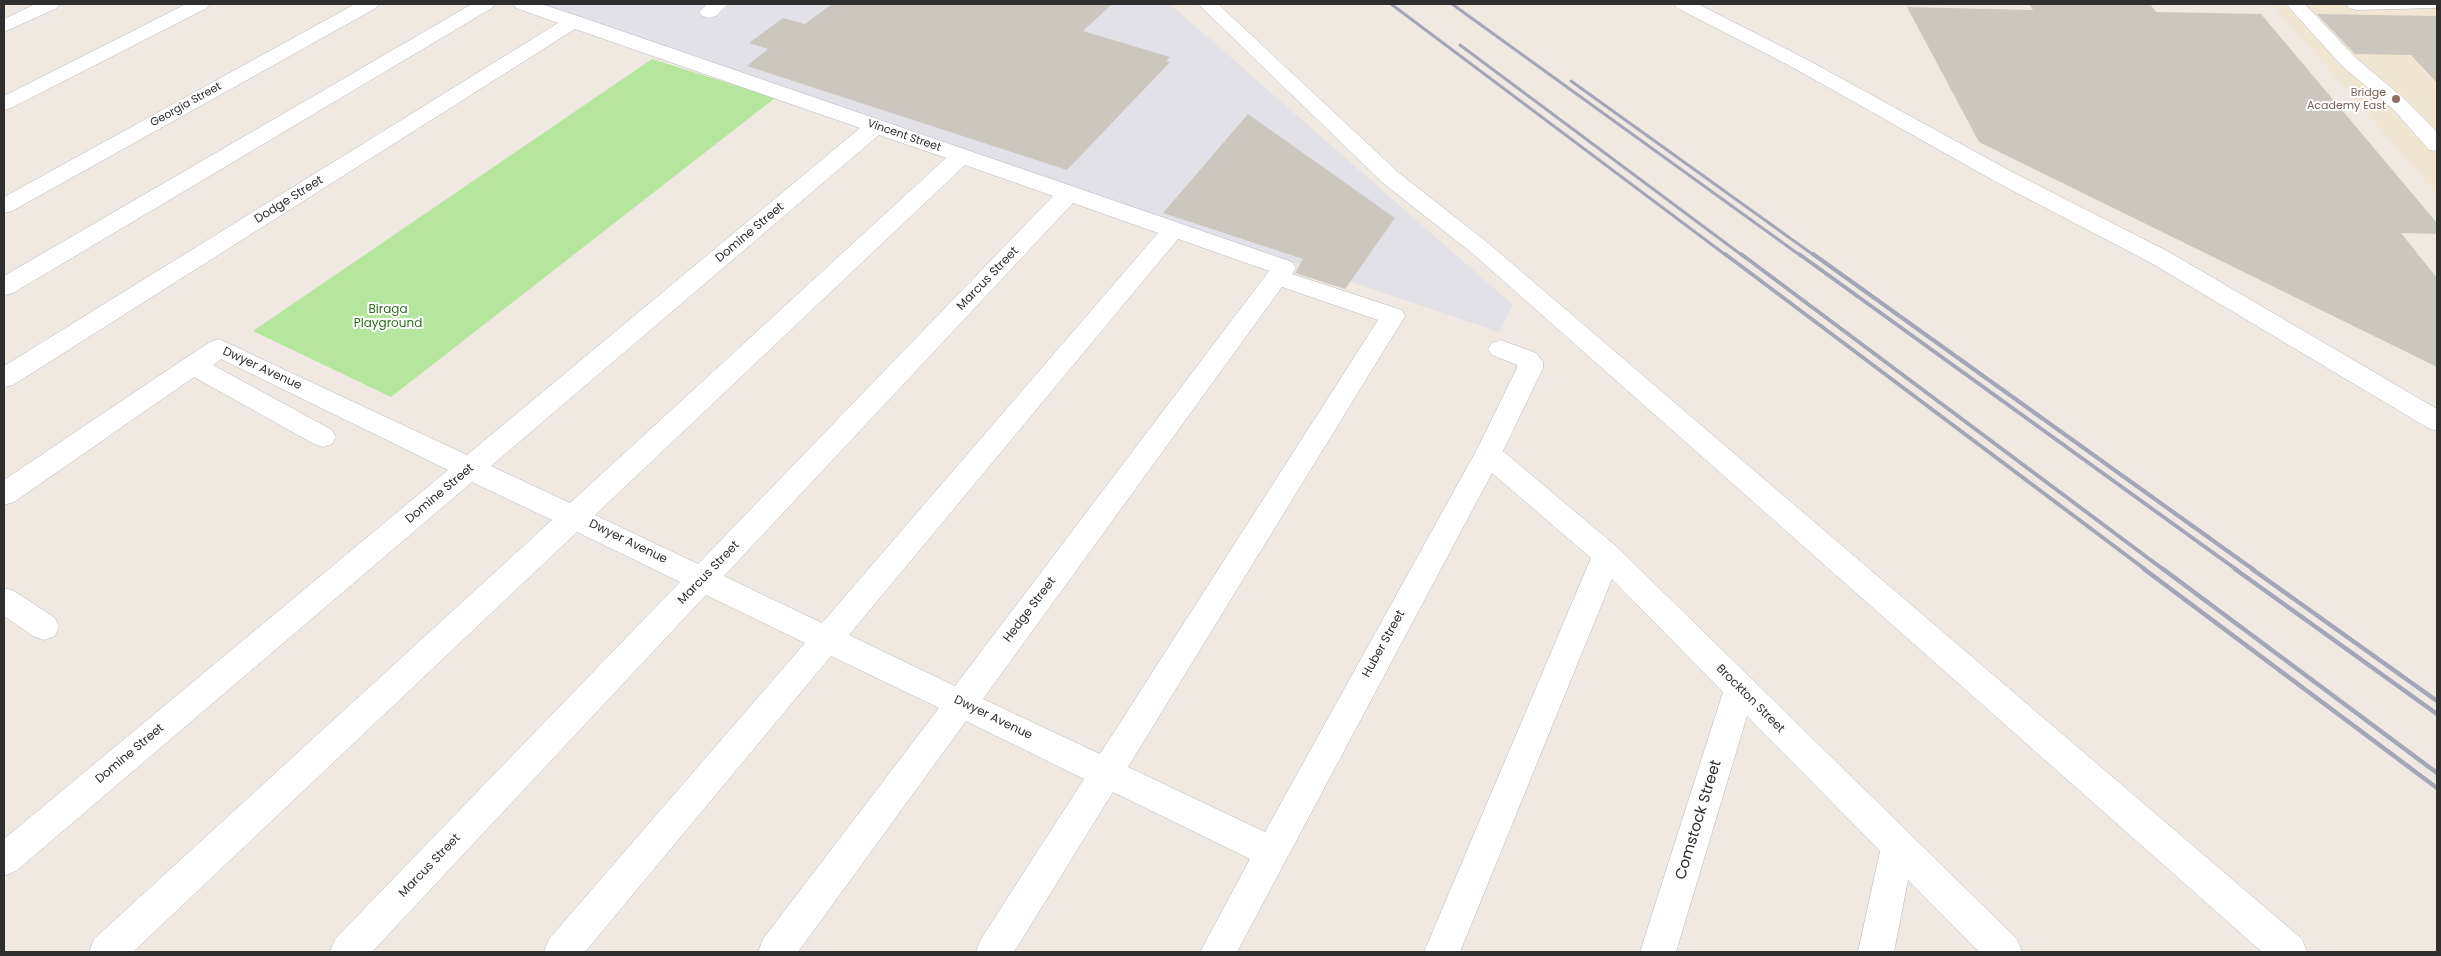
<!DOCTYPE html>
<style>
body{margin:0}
#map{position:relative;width:2441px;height:956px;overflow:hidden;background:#efe9e1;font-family:Poppins,sans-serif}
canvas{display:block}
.frame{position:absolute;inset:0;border:5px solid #2e2e2e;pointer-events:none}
</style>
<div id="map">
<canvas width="2441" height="956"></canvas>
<div class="frame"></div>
</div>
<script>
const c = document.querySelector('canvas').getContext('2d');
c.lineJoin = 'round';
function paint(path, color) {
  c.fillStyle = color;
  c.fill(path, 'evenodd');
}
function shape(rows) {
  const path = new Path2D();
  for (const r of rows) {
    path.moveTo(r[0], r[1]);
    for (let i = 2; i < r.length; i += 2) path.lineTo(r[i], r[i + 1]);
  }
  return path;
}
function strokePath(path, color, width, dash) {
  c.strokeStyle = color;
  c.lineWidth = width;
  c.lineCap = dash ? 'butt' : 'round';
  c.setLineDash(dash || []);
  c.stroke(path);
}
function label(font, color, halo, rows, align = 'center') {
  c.font = font + ' Poppins,sans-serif';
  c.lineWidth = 4;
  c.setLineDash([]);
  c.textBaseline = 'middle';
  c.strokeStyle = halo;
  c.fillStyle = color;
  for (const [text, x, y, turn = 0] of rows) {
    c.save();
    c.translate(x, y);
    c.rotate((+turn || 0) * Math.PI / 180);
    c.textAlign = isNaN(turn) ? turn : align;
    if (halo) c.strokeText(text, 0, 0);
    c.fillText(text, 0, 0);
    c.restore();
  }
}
paint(shape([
 [531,4,1170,4,1513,305,1499,332]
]), '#e3e1e8');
paint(shape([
 [2272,4,2437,4,2437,194]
]), '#f0e6d1');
paint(shape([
 [652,59,775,98,391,397,253,331]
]), '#b6e59e');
paint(shape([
 [832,4,1112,4,1083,31,1170,57,1166,61,1170,62,1067,170,747,66,768,49,749,43,783,18,805,24],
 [2029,4,2150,4,2156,12,2261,14,2437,223,2437,234,2401,233,2437,278,2437,367,1979,142,1907,7,2033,10],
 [2317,14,2437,16,2437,83,2411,55,2355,54],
 [1248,114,1395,218,1345,289,1295,273,1303,259,1163,213]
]), '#cbc7bf');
const minor = shape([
 [35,4,60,4,57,8,4,32,4,19,35,4],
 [186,4,210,4,207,8,11,108,4,110,4,96,186,4],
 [355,4,379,4,376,8,12,211,4,213,4,197,355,4],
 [472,4,495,4,492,8,13,293,4,295,4,276,472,4],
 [513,4,541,4,581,17,1182,224,1292,262,1296,268,1292,274,1402,310,1405,316,1128,767,1265,832,1475,453,1517,368,1517,365,1492,355,1488,349,1492,343,1501,340,1536,353,1543,362,1543,368,1503,451,1617,547,2017,939,2022,952,1979,952,1908,880,1894,952,1858,952,1880,851,1747,716,1676,952,1640,952,1723,692,1612,579,1460,952,1424,952,1591,558,1492,473,1237,952,1200,952,1250,859,1113,792,1014,952,976,952,981,939,1084,779,966,721,798,952,758,952,763,939,939,708,831,656,585,952,544,952,549,939,805,643,706,595,372,952,330,952,335,939,680,582,577,532,133,952,89,952,94,939,552,520,472,482,16,871,4,876,4,839,448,470,221,359,213,365,332,430,336,437,332,444,323,447,314,444,194,377,14,502,4,505,4,480,184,359,210,342,219,339,467,455,860,128,575,29,13,385,4,387,4,366,558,23,516,8,513,4],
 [879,135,946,158,570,503,491,466,879,135],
 [965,165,1053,196,698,564,595,515,965,165],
 [1073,203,1158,233,822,623,724,576,1073,203],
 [1178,239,1269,271,955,686,849,635,1178,239],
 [1282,287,1378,320,1100,754,983,699,1282,287],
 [707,4,728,4,716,16,709,18,702,16,699,12,707,4],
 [1198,4,1218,4,1399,173,1488,243,2302,939,2307,952,2262,952,1472,253,1383,183,1198,4],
 [1674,4,1698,4,1806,59,2014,173,2169,252,2437,409,2437,431,2428,428,2153,264,1998,183,1792,67,1677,8,1674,4],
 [2286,4,2305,4,2356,58,2408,102,2437,132,2437,151,2429,150,2394,110,2342,66,2286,4],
 [2346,4,2437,4,2437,8,2356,10,2349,8,2346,4],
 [4,588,14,591,55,618,59,627,55,636,44,640,33,636,4,616,4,588]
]);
strokePath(minor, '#b4b7c1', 1);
paint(minor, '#fff');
strokePath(shape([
 [1391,4,1727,256],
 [1452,4,1801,256],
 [1460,45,1743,256],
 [1571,81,1815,256]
]), '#a3a6b8', 3);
strokePath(shape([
 [1725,254,2146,570],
 [1741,254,2164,570],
 [1799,254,2237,570],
 [1813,254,2254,570]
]), '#a3a6b8', 4);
strokePath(shape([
 [2144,569,2437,788],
 [2163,569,2437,773],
 [2235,569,2437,714],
 [2252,569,2437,701]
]), '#a3a6b8', 4.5);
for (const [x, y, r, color] of [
 [2396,99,5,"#8d6e63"]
]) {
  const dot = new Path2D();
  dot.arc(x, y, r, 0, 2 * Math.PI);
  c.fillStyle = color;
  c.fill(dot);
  strokePath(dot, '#fff', 2);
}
label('11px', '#785e54', '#fff', [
 ["Bridge",2386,93],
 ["Academy East",2386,106]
], 'right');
label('11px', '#2e2e2e', '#fff', [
 ["Georgia Street",186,105,-29],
 ["Vincent Street",904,136,19]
]);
label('12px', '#2e2e2e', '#fff', [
 ["Dodge Street",289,200,-32],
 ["Domine Street",750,233,-40],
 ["Marcus Street",988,279,-46],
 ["Dwyer Avenue",262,369,25],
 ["Domine Street",440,494,-40],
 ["Dwyer Avenue",628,542,26],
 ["Marcus Street",709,573,-46],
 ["Hedge Street",1030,610,-53],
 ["Huber Street",1384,644,-61],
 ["Brockton Street",1750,699,45],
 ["Dwyer Avenue",993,718,26],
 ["Domine Street",130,754,-40],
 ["Marcus Street",430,866,-46]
]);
label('12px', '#2c6e1b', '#fff', [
 ["Biraga",388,310],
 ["Playground",388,324]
]);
label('15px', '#2e2e2e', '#fff', [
 ["Comstock Street",1699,820,-73]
]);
</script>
